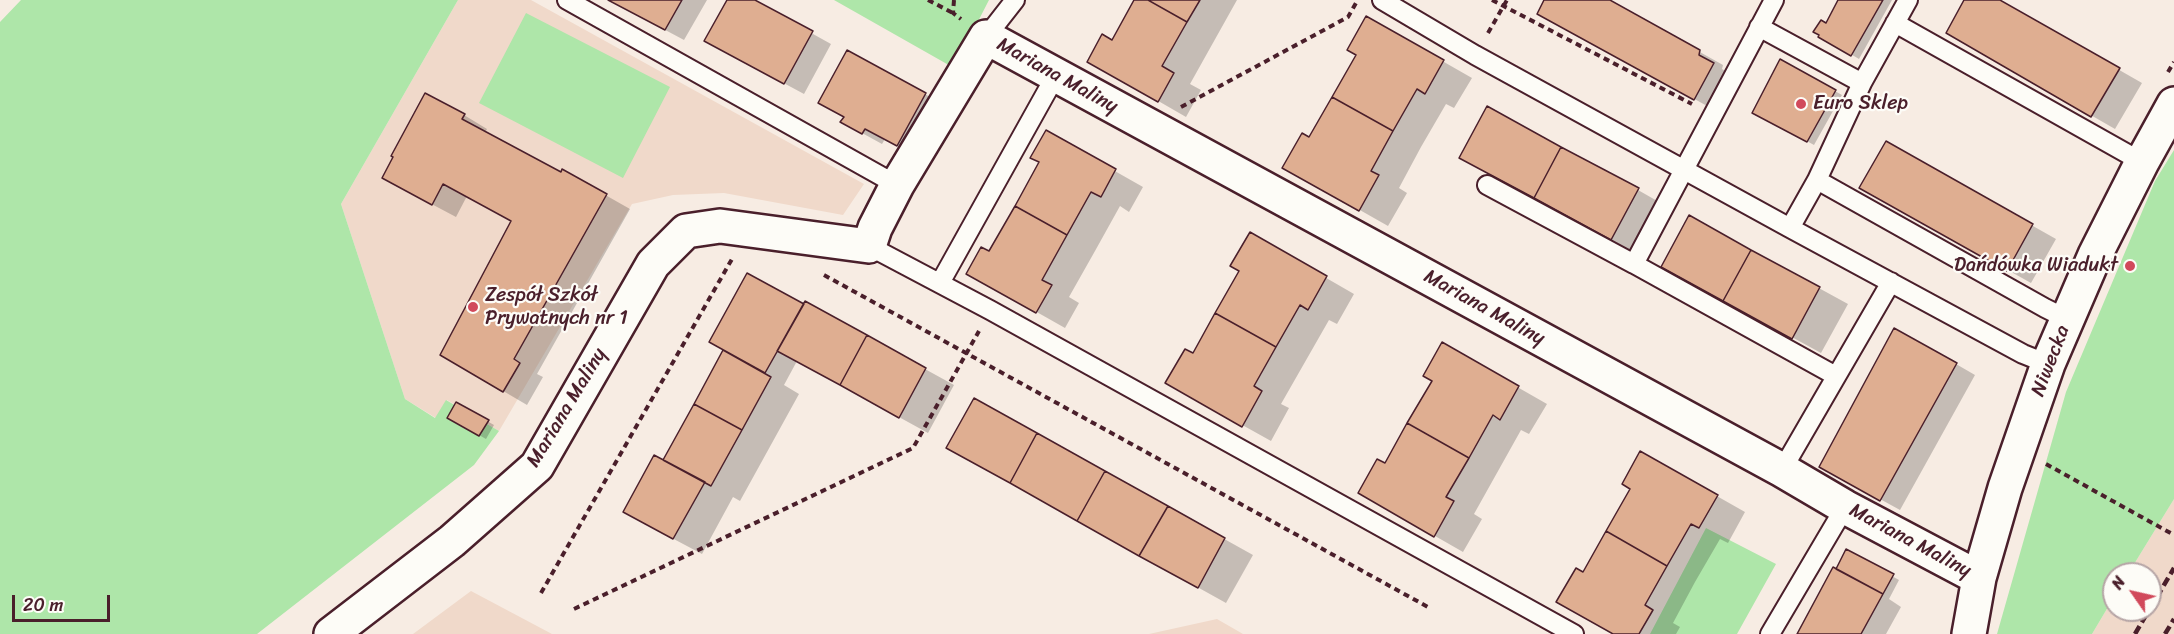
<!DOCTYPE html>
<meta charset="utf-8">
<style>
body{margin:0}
#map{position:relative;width:2174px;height:634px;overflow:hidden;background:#f7ece3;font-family:Sriracha,sans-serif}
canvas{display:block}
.north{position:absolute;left:2102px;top:562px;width:60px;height:60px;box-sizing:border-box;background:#fdfcf7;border:2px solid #b5a4a5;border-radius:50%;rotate:304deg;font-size:16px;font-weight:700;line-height:24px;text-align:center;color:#4a1f2b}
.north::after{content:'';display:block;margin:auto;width:21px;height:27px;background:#d1495b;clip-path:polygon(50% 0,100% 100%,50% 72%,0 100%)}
.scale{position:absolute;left:12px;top:595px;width:98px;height:27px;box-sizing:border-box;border:3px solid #4a1f2b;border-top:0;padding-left:8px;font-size:18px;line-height:21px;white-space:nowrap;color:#4a1f2b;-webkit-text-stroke:4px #fdfcf7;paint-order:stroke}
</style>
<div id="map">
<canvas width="2174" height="634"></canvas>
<div class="north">N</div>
<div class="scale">20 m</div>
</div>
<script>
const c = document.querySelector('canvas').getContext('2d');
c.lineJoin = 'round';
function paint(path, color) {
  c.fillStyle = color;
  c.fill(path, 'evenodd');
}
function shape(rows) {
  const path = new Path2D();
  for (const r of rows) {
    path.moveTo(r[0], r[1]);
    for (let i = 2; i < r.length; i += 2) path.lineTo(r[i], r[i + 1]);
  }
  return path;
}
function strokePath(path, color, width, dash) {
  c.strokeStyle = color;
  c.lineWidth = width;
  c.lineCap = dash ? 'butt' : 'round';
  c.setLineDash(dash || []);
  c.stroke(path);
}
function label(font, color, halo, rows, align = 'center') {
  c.font = font + ' Sriracha,sans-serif';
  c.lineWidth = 4.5;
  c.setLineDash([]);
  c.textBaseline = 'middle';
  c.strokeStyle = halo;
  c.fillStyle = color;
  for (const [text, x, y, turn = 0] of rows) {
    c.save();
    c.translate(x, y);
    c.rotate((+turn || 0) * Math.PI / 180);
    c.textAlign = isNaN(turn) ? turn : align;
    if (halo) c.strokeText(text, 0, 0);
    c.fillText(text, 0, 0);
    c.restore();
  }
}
paint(shape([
 [458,0,531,0,864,184,843,215,724,193,673,195,632,204,499,431,447,400,436,418,405,399,341,204],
 [2174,499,2174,634,2092,634,2114,597,2114,610,2150,610,2150,574,2128,574],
 [471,591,552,634,413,634],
 [1217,619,1243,634,1149,634]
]), '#f0d9ca');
paint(shape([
 [21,0,458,0,341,204,405,399,435,418,446,400,499,431,474,465,257,634,0,634,0,22],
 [834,0,989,0,954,68],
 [526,13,670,87,623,178,479,103],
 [2174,150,2174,499,2128,574,2114,574,2114,597,2092,634,1997,634,2066,392,2155,181],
 [1706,528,1776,564,1737,634,1650,634]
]), '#aee6a9');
paint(shape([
 [609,0,707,0,684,40],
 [729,0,752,0,831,44,804,94,726,52],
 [1136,0,1237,0,1190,84,1201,90,1186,117,1089,61,1112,42],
 [1546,0,1607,0,1723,65,1722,69,1737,78,1718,112,1562,26],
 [1840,0,1892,0,1859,59,1820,36],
 [1966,0,1997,0,2142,83,2115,129,1948,33],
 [1367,18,1472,78,1454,108,1446,104,1421,147,1399,188,1407,193,1388,226,1284,167,1310,139,1358,54],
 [1781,61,1842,95,1814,145,1754,112],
 [925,94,944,106,917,156,885,139,882,144,842,122],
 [464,115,487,129,485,133,561,174,563,171,630,209,537,374,543,377,527,405,442,355,513,221,467,196,456,217,407,191],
 [1046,132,1143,187,1129,212,1120,206,1095,251,1069,297,1079,303,1065,328,996,289,990,253,1041,162],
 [1886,143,2056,239,2031,283,1884,201],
 [1489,173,1638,190,1666,206,1639,255],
 [1689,217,1848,304,1821,353,1691,282],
 [1250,234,1354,294,1337,324,1329,320,1281,404,1289,408,1271,441,1167,383,1193,355,1241,270],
 [805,303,954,385,928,433,797,361,784,385,799,394,740,501,733,497,702,554,653,528,663,462,725,350,804,306],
 [1442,344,1547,404,1529,434,1521,430,1474,514,1482,519,1463,552,1360,493,1385,465,1434,380],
 [1956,364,1975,375,1900,510,1840,477],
 [975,400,1253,555,1226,603,976,464],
 [457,404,494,425,486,439,449,418],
 [1641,453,1745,512,1728,543,1720,539,1695,582,1673,623,1680,627,1676,634,1616,634,1584,574,1632,489],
 [1847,551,1899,580,1889,599,1901,607,1886,634,1799,634]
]), '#0003');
const building = shape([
 [608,0,682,0,665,30,608,0],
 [727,0,755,0,813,31,784,84,704,41,727,0],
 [1134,0,1148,0,1187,22,1162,66,1174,73,1158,102,1087,62,1102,34,1112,40,1134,0],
 [1148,0,1200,0,1187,22,1148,0],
 [1544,0,1610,0,1700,50,1699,55,1714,63,1694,100,1537,14,1544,0],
 [1838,0,1883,0,1851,56,1818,37,1819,35,1813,32,1821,20,1826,23,1838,0],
 [1964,0,2000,0,2120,68,2091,117,1946,33,1964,0],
 [1366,16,1444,60,1425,94,1417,89,1393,131,1332,97,1356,55,1347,50,1366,16],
 [847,50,926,93,897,146,865,129,862,134,840,122,844,117,818,103,847,50],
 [1780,59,1836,90,1807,142,1752,113,1780,59],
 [425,93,465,114,462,119,561,172,562,169,607,194,514,359,520,363,503,392,440,355,511,221,443,184,432,205,382,178,393,157,391,156,425,93],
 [1332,97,1393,131,1371,171,1379,175,1359,211,1282,168,1302,133,1309,137,1332,97],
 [1487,106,1561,147,1534,198,1459,158,1487,106],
 [1046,130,1116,169,1101,197,1091,192,1067,235,1015,206,1039,162,1030,158,1046,130],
 [1886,141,2033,224,2007,271,1859,188,1886,141],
 [1561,147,1639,188,1611,240,1534,198,1561,147],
 [1015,206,1067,235,1042,280,1052,285,1036,313,966,274,981,247,989,251,1015,206],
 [1689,215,1751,250,1723,301,1661,267,1689,215],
 [1250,232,1327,276,1308,310,1300,305,1276,347,1215,313,1239,271,1230,266,1250,232],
 [1751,250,1820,287,1792,339,1723,301,1751,250],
 [747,273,804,304,765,373,709,342,747,273],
 [805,301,867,335,840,385,777,351,805,301],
 [1215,313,1276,347,1254,386,1262,391,1242,427,1165,383,1185,349,1193,353,1215,313],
 [1894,328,1957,363,1880,501,1819,467,1894,328],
 [867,335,926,368,899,418,840,385,867,335],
 [1442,342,1519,386,1500,420,1493,415,1469,458,1407,423,1432,381,1423,376,1442,342],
 [723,350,771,377,742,430,694,404,723,350],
 [974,398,1037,433,1010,483,946,448,974,398],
 [456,402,489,420,479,436,447,418,456,402],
 [694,404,742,430,711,486,663,460,694,404],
 [1407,423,1469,458,1446,497,1454,501,1434,537,1358,493,1377,459,1385,463,1407,423],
 [1037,433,1105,471,1077,521,1010,483,1037,433],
 [1640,451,1718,495,1699,528,1691,524,1667,566,1606,531,1630,489,1622,484,1640,451],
 [654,455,705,482,673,539,623,512,654,455],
 [1105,471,1168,506,1139,556,1077,521,1105,471],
 [1168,506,1225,538,1198,588,1139,556,1168,506],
 [1606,531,1667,566,1645,605,1653,610,1639,634,1613,634,1556,602,1576,568,1583,572,1606,531],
 [1846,549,1894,574,1883,594,1836,569,1846,549],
 [1833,567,1883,594,1861,634,1797,634,1833,567]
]);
paint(building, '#dfae91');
strokePath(building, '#4a1f2b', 1.5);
const service = shape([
 [567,0,897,185],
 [1382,0,1475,55,1790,228,2023,354,2048,364],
 [1774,0,1634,264,1836,376],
 [1895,23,2142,162],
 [1759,27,1862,83],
 [986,37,1015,0],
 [1817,180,2045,308,2067,319],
 [1487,185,1634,264],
 [1790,228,1817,180,1862,83,1908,0],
 [869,246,990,310,1574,634],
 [940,283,1056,75],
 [1782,470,1891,282],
 [1770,634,1845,507]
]);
const minor = shape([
 [331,634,452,541,537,466,653,264,686,231,720,226,869,246,875,228,897,185,986,37,1782,470,1845,507,1979,578],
 [1969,634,1979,578,2005,488,2048,364,2095,255,2142,162,2174,104]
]);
strokePath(service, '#4a1f2b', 22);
strokePath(minor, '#4a1f2b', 38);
strokePath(shape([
 [928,0,953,13],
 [954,0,953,13,961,19],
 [1492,0,1692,104],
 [1488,33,1507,0],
 [2168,72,2174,62],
 [1181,107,1348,17,1356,3],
 [824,275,1428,607],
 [2046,464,2174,535],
 [541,593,732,259],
 [574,609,913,448,979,331]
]), '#4a1f2b', 4, [6, 4.5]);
strokePath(service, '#fdfcf7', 18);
strokePath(minor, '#fdfcf7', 33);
strokePath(shape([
 [2150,609,2174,568],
 [2135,634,2149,610],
 [2165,634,2174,619]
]), '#4a1f2b', 4.5, [9, 4.5]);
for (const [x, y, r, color] of [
 [1801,104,6,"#d1495b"],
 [2130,266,6,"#d1495b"],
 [473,307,6,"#d1495b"]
]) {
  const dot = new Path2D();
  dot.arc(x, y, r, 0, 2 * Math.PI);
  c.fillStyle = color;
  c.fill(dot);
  strokePath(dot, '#fdfcf7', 2);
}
label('20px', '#4a1f2b', '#fdfcf7', [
 ["Mariana Maliny",1057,76,29],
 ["Mariana Maliny",1484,308,29],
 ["Niwecka",2051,361,-69],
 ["Mariana Maliny",567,408,-59],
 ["Mariana Maliny",1910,541,28]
]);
label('20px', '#4a1f2b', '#fdfcf7', [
 ["Euro Sklep",1813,104],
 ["Dańdówka Wiadukt",2118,266,"right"],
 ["Zespół Szkół",485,296],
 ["Prywatnych nr 1",485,319]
], 'left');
</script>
